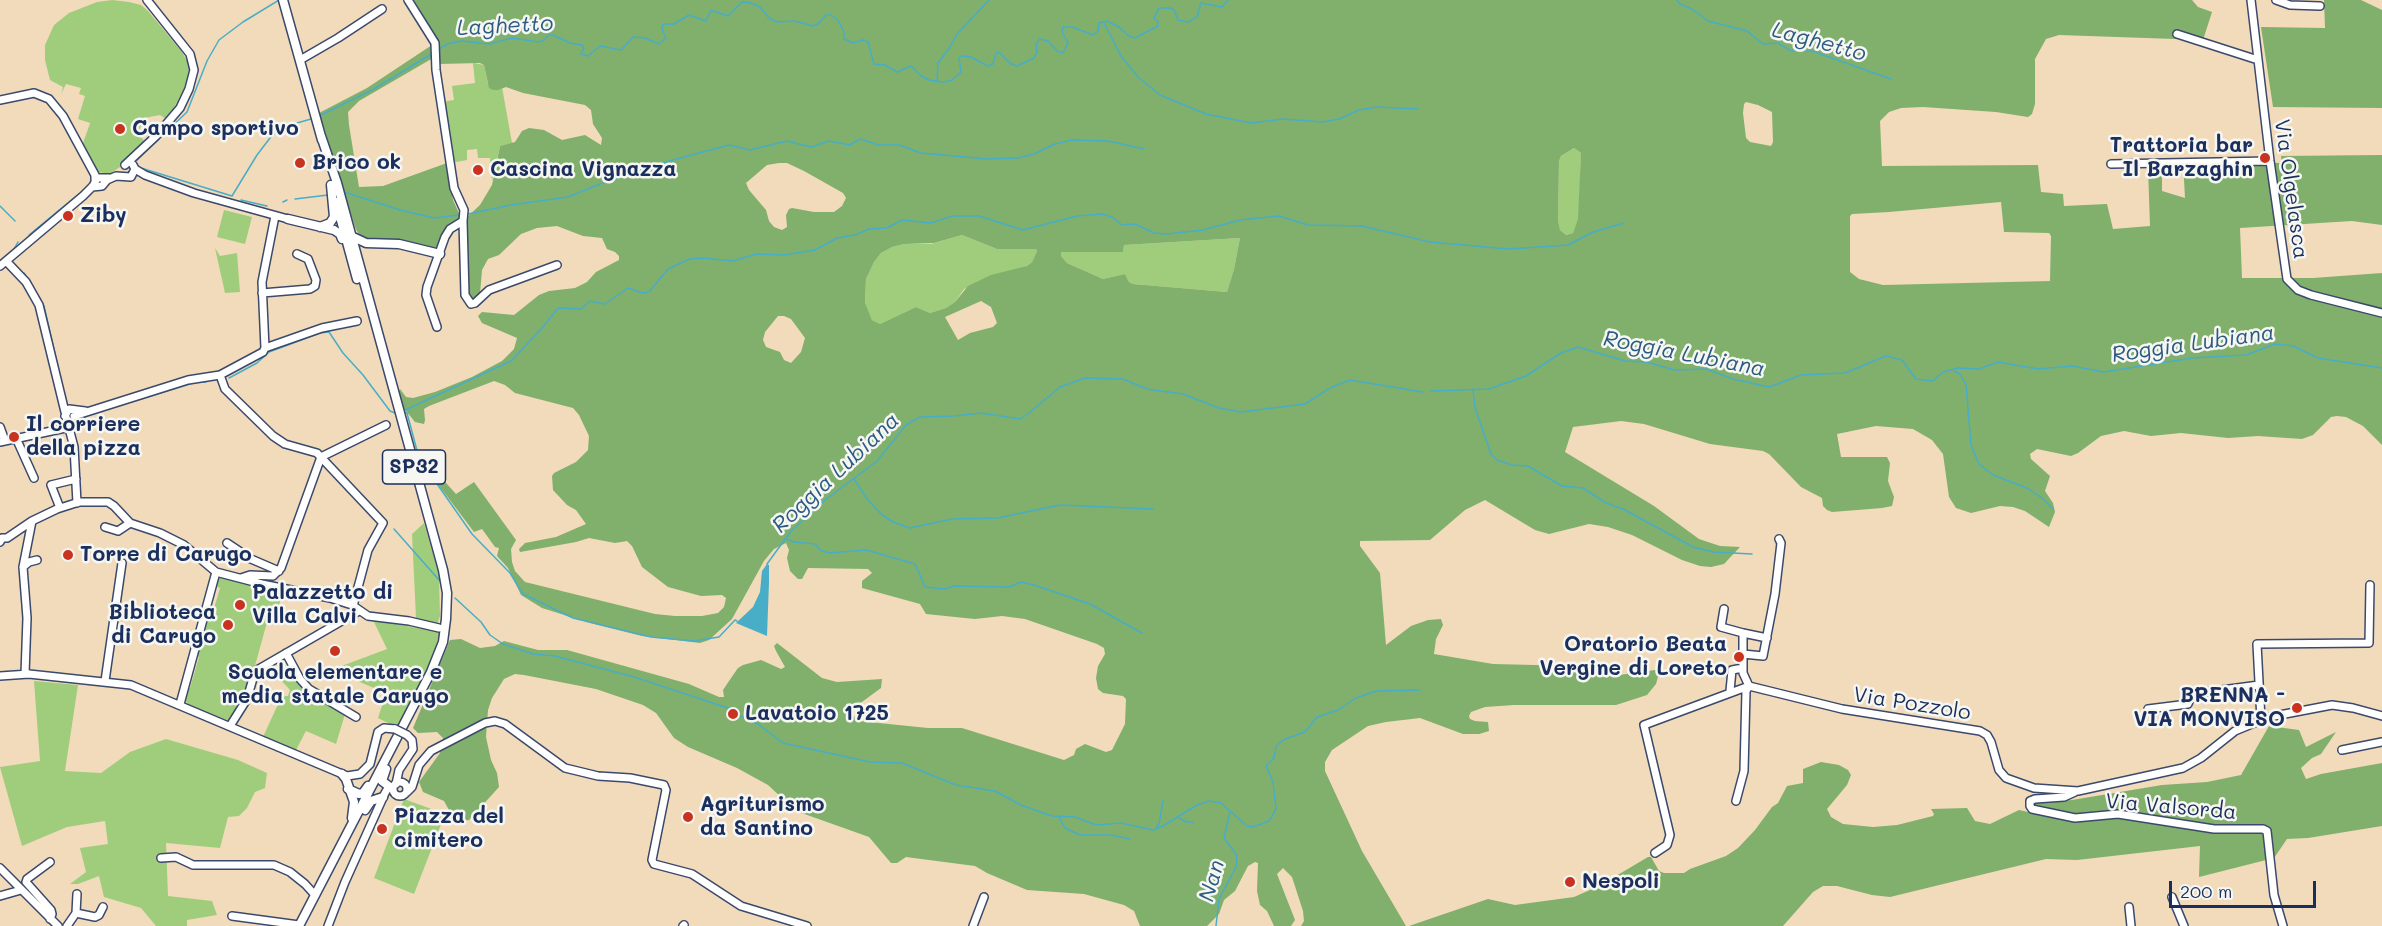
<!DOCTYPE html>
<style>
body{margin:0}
#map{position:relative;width:2382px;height:926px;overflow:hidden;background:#f1dbbb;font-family:Mali,sans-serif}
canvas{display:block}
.scale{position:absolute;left:2169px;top:881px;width:147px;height:27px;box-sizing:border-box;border:3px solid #1b2f5e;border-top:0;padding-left:8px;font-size:18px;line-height:21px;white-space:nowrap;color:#1b2f5e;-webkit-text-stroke:4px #f6f6f2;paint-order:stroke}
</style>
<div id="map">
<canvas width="2382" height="926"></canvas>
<div class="scale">200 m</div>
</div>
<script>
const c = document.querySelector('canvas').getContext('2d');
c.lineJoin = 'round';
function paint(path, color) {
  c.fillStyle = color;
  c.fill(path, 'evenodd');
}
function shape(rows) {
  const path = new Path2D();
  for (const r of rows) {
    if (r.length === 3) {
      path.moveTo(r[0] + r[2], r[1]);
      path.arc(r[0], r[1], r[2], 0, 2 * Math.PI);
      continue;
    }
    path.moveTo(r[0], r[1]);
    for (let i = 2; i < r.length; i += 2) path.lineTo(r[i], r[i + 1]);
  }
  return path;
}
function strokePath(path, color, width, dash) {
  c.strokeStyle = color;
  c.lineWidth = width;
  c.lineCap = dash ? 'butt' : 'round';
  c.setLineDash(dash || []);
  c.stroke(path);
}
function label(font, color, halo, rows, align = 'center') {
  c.font = font + ' Mali,sans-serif';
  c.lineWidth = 5;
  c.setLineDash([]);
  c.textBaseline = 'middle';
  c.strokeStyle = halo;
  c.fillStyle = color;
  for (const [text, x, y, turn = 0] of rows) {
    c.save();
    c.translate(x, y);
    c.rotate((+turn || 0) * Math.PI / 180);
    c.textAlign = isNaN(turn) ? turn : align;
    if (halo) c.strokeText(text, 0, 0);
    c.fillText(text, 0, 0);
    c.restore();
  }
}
paint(shape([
 [112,0,129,2,141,5,148,11,182,52,190,66,187,82,171,114,166,119,160,115,144,118,138,133,145,142,120,167,111,173,104,173,98,172,83,143,98,101,90,123,78,119,85,96,79,94,81,88,66,84,61,94,63,87,50,80,45,60,45,45,54,25,69,13,97,2],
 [473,63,484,65,488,84,502,87,512,143,500,146,492,181,490,158,478,158,477,149,467,150,467,160,451,163,441,102,454,100,452,86,475,83],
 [1574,148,1581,153,1579,219,1573,233,1566,235,1560,230,1558,220,1559,161,1561,156],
 [224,210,252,217,245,244,217,237],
 [962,235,997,249,1036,248,1037,251,1032,262,1027,266,964,289,955,302,946,308,930,313,916,307,880,324,872,320,865,305,866,279,874,262,881,253,892,247,904,244,931,244],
 [1240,238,1234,269,1227,292,1133,284,1129,282,1125,274,1103,279,1067,263,1061,256,1061,252,1123,252,1124,245],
 [215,248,220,256,237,253,240,292,225,293],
 [424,523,439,575,440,616,437,625,418,621,416,618,412,534],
 [219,576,258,585,259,591,262,592,265,587,283,590,278,609,271,608,246,698,230,721,190,706,184,700,187,688,190,688,199,657,196,655,199,642,207,620,211,619,220,588,216,586],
 [373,620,440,632,430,668,398,728,378,718,386,693,331,670,387,649],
 [292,669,300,684,317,700,345,714,336,744,306,731,296,750,263,737,279,702,285,696,288,696,290,690,278,677],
 [34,681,78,685,65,771,101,773,130,752,166,739,238,760,267,773,265,788,255,792,247,808,239,816,228,817,220,848,166,843,168,896,212,901,217,915,187,920,187,926,156,926,141,908,104,897,99,876,78,884,70,884,86,872,80,848,108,844,105,821,67,827,22,846,0,767,40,761],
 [404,799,445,814,414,894,374,878]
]), '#a0cd7b');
paint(shape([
 [409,0,2192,0,2198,7,2212,12,2203,40,2179,36,2175,39,2059,35,2046,39,2035,59,2035,104,2032,114,2028,117,1996,112,1923,107,1901,108,1889,112,1880,121,1882,166,2038,165,2041,192,2063,194,2064,206,2107,204,2113,229,2150,226,2148,168,2162,167,2162,191,2185,198,2183,161,2282,163,2281,156,2382,155,2382,225,2352,221,2240,228,2242,278,2313,278,2382,273,2382,445,2363,426,2346,417,2337,416,2331,417,2313,435,2302,439,2258,436,2228,438,2181,433,2151,436,2124,431,2101,436,2078,453,2071,456,2037,449,2030,454,2031,459,2050,476,2045,491,2053,503,2055,512,2049,527,2025,511,2013,507,2000,506,1971,513,1956,508,1949,497,1943,454,1932,440,1913,429,1876,426,1837,434,1841,457,1887,457,1890,463,1888,481,1894,497,1892,506,1882,508,1832,512,1827,510,1823,506,1822,498,1801,487,1769,454,1763,451,1710,444,1644,424,1621,421,1573,427,1565,452,1654,506,1699,539,1720,546,1740,547,1724,564,1711,567,1700,566,1682,560,1632,535,1608,527,1589,524,1549,534,1535,530,1485,500,1465,510,1430,540,1360,541,1360,546,1380,573,1386,645,1411,626,1428,620,1441,619,1443,625,1436,639,1434,654,1493,664,1576,666,1619,675,1655,670,1659,673,1656,684,1647,695,1616,705,1514,705,1485,707,1471,712,1469,716,1470,719,1475,721,1488,722,1489,731,1479,734,1463,734,1420,718,1386,722,1368,726,1332,750,1325,762,1325,771,1362,851,1406,926,1301,926,1304,921,1303,911,1292,877,1283,868,1277,874,1295,920,1291,926,1274,926,1267,911,1260,905,1257,891,1258,863,1255,862,1248,866,1235,891,1224,900,1219,914,1207,926,1140,926,1134,911,1124,905,1084,894,1027,890,987,873,975,866,906,857,897,863,891,863,869,837,796,811,768,785,737,768,688,747,674,738,656,713,643,705,596,689,524,675,515,674,504,679,492,698,488,710,486,737,491,760,497,773,499,787,469,820,452,823,448,819,449,810,444,801,423,792,419,782,440,753,443,738,437,732,418,733,413,728,450,640,461,639,480,648,495,646,504,641,538,650,567,650,689,684,719,697,724,697,723,690,729,681,738,668,743,665,761,660,781,669,785,667,776,651,774,646,777,643,822,678,837,682,882,679,881,688,851,710,851,714,859,721,928,728,962,728,1064,760,1074,755,1076,749,1085,744,1106,752,1112,750,1125,724,1126,699,1123,696,1103,693,1098,689,1096,678,1098,666,1105,654,1104,648,1097,644,1025,619,1002,616,975,619,926,614,920,604,862,588,862,581,872,573,868,569,808,568,802,579,798,579,790,571,787,558,789,550,786,543,774,549,764,561,732,619,709,640,700,643,642,636,590,623,542,608,521,595,508,568,497,556,499,548,495,547,482,529,474,532,437,483,420,454,456,494,474,482,516,540,511,549,512,562,515,571,525,582,655,614,675,616,702,616,718,613,724,607,726,598,722,595,701,596,668,587,642,567,632,546,627,541,615,543,589,538,576,542,520,552,519,549,525,543,556,537,586,524,576,510,567,505,553,490,552,476,554,473,576,462,588,450,589,436,579,415,573,408,515,393,505,385,494,381,429,406,424,409,425,420,424,424,415,422,403,407,398,393,400,389,406,397,413,398,435,392,472,377,502,361,514,349,517,338,482,323,478,316,482,312,514,315,539,295,549,291,575,288,587,282,596,272,619,260,619,256,615,252,607,249,602,238,583,236,557,226,537,228,521,234,499,255,488,259,482,270,480,294,475,300,471,299,467,289,466,218,480,205,492,185,500,146,515,142,522,131,529,128,544,130,562,140,585,135,601,145,602,138,593,124,591,110,585,105,523,93,506,87,498,90,493,90,489,88,484,65,480,63,439,64,438,46],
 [1746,102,1758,105,1772,112,1773,142,1771,146,1750,142,1746,138,1743,113,1744,104],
 [1574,148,1581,153,1578,219,1573,233,1566,235,1560,230,1558,220,1559,161,1561,156],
 [779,163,787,163,804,171,843,193,846,198,842,206,834,212,814,212,792,208,789,209,786,215,787,227,782,230,774,227,769,221,766,210,749,190,746,183,767,165],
 [2001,202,2004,232,2049,233,2051,236,2050,281,1883,285,1859,279,1850,272,1850,216,1852,214,1889,212],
 [962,235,997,249,1036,249,1037,251,1032,262,1027,266,991,275,968,286,955,302,946,308,930,313,916,307,880,324,872,320,865,303,866,279,874,262,881,253,892,247,904,244,934,243],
 [1240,238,1234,269,1227,292,1133,284,1129,282,1125,274,1103,279,1067,263,1061,256,1061,252,1123,252,1124,245],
 [981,301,991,307,997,323,993,327,970,333,958,340,945,317],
 [778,316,784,316,791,319,805,338,801,352,791,363,784,360,780,352,766,347,763,340,765,332],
 [2324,0,2361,0,2382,10,2382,108,2273,107,2261,27,2325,28],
 [435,43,433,58,359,101,348,112,349,125,359,187,383,186,447,163,453,200,461,218,444,230,442,242,436,249,367,241,359,235,355,227,319,113,367,88],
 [2269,726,2299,730,2306,747,2336,732,2321,754,2312,758,2301,768,2306,779,2321,774,2382,763,2382,826,2308,838,2287,839,2274,858,2199,877,2200,846,2077,860,2046,859,1890,897,1872,895,1837,886,1823,886,1813,892,1783,926,1409,926,1488,899,1515,905,1574,897,1599,886,1648,857,1651,857,1659,871,1664,873,1684,873,1690,869,1726,856,1738,848,1755,830,1772,807,1778,803,1787,786,1803,783,1803,769,1821,762,1839,765,1848,770,1851,775,1847,785,1827,809,1831,817,1843,824,1873,827,1897,825,1933,816,1934,814,1931,809,1967,808,1975,821,1990,824,2019,810,2033,813,2035,808,2034,805,2038,802,2072,800,2162,785,2207,782,2241,775]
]), '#80b06b');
paint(shape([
 [767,564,769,565,769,582,767,636,736,623,753,607,760,592,762,571]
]), '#48adc7');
strokePath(shape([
 [1677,0,1680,4,1692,9,1708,21,1747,31,1763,44,1778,43,1791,51,1812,51,1891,79],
 [1104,23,1121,56,1138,77,1160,95,1206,114,1251,123,1283,119,1323,122,1339,119,1359,110,1377,107,1418,109],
 [439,49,447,44,461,41,489,44,512,38,539,42,544,40,548,35,553,35,570,43,582,45,584,48,581,54,588,56,600,46,621,50,633,37,645,38,659,44,666,38,662,29,663,24,674,24,689,15,706,21,711,10,728,16,742,2,751,3,760,7,770,19,778,22,795,21,813,26,818,24,826,15,831,15,837,19,844,32,844,39,853,43,863,40,868,42,874,64,885,65,897,72,911,66,921,76,929,80,944,82,952,80,961,72,959,58,962,56,971,57,988,66,993,64,996,53,999,52,1011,64,1017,66,1034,58,1037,52,1036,44,1040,39,1048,41,1057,51,1063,53,1068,43,1062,32,1063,27,1072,27,1093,35,1098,31,1099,23,1107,21,1119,27,1129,36,1135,38,1158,26,1158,22,1154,18,1159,8,1170,8,1174,10,1178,20,1188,22,1197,17,1201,3,1222,7,1228,0],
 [937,82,938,63,950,47,957,34,989,0],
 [319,116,374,89,433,53],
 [137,160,187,112,207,61,219,40,243,22,279,0],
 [141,168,232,196,257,155,270,138,278,131,290,125,311,119],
 [344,192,400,210,434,218,460,215],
 [295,199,328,195],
 [241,200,267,206],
 [283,202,287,200],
 [0,206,15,221],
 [468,214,511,205,568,197,600,184,673,160,729,145,750,150,787,141,811,147,829,141,850,145,860,139,879,145,899,145,921,153,987,159,1018,158,1034,154,1055,144,1072,140,1108,141,1144,149],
 [29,235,92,183],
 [14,249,18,242],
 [24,273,44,306,58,367],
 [1954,371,1960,374,1966,385,1971,445,1979,464,1993,475,2027,488,2042,498,2053,509],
 [229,378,257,363,269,352,320,333,329,332,343,353,363,375,390,411,395,413],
 [1473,389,1475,408,1491,454,1497,460,1512,465,1528,466,1562,486,1583,488,1606,503,1623,509,1693,547,1713,552,1752,554],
 [1431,391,1489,389,1526,376,1561,353,1578,347,1625,361,1646,362,1675,370,1706,369,1733,379,1769,387,1801,375,1845,373,1886,356,1902,360,1916,379,1933,381,1943,372,1958,368,1979,369,1998,362,2038,369,2072,366,2104,372,2192,358,2246,355,2275,344,2293,346,2318,358,2382,368],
 [86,416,196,382,206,382],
 [854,479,868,500,882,515,893,522,910,528,952,519,997,518,1060,505,1153,509],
 [394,529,440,581],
 [786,539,794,542,815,544,820,550,829,553,866,550,915,564,925,587,945,589,954,586,1009,587,1021,582,1034,585,1090,604,1142,633],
 [767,564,791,531,825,500,877,461,906,425,920,417,954,416,981,413,1020,419,1029,413,1060,387,1085,378,1123,379,1147,389,1183,394,1219,408,1241,412,1305,404,1330,388,1350,380,1423,392],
 [455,598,481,622,490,635,503,644,533,654,555,656,634,677,731,709],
 [737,621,735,620,719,637,694,641,651,637,573,618,523,594,510,573,472,534,419,458,407,413,403,411,511,361,543,327,558,308,581,309,590,301,605,304,628,288,643,293,649,292,668,269,690,259,703,258,733,261,756,254,783,255,815,250,837,238,855,235,869,229,887,228,902,220,931,223,952,216,979,216,1023,230,1077,216,1102,214,1112,217,1122,225,1135,224,1154,233,1167,234,1203,230,1240,220,1279,216,1308,225,1362,226,1430,242,1509,249,1568,245,1593,232,1624,223],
 [736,714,758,724,783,743,870,762,902,763,956,785,995,791,1021,805,1052,816,1075,817,1096,825,1121,823,1153,830,1163,826,1197,805,1209,801,1221,803,1247,826,1253,827,1269,821,1276,809,1273,782,1266,766,1274,758,1276,746,1285,739,1305,732,1317,717,1338,710,1356,698,1376,691,1420,690],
 [1059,817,1065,828,1080,835,1111,835,1130,839],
 [1178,817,1186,822,1193,822],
 [1156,828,1159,824,1163,801],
 [1216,926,1219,899,1236,867,1237,860,1236,854,1224,838,1230,812]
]), '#48adc7', 1.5);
const minor = shape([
 [408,0,435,43,436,70,454,188,464,210,463,221,450,229,445,237,427,287,426,295,437,327],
 [2251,0,2270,161,2287,279,2298,290,2311,295,2382,313],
 [2276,0,2290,5,2320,6],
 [2177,34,2258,60],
 [300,60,338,38,382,9],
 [0,100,34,93,49,99,63,116,95,175,95,179],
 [2111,164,2270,161],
 [125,165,156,136,180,108,189,89,194,70,190,54,147,0],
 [133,165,135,169,145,175,194,193,288,219],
 [92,187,102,186,107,180,116,176,131,177,135,169],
 [463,221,465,295,471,304,475,303,489,290,557,265],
 [6,261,26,282,39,305,65,412],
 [0,266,83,196,93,186,97,178,109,178],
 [262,293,310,289,315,286,316,280,308,259,297,254],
 [265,348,262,282,275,216],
 [220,375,225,389,273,436,285,444,317,453,383,523,368,550,353,606],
 [65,416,69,409,85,411],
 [74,416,188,380,220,375,263,352,265,348,322,328,357,321],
 [66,417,74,447,77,503],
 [0,427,5,441],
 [16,438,34,478],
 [0,442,70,427],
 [60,508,51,485,76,479],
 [105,527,118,531,130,523],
 [0,542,2,538,7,538,32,521,57,509,79,502,108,502,114,506,130,523,160,533,184,545,216,572,262,584,330,598,352,605,368,616,409,621,439,628],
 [227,543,251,559,279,571],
 [23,567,29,562,37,560],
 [241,578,250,575,273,576,281,568,321,457,386,425],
 [1724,609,1721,627,1743,633,1743,673,1749,686],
 [1743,633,1767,638],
 [286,653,300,679,309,689,356,717],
 [1743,654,1763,656,1775,594,1781,543,1779,539],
 [25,674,27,618,23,567,32,521],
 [0,676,29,674,131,685,347,776,360,774,370,764,378,732,384,728,395,729],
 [105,681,122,563],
 [1749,686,1842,709,1980,731,1987,735,1991,742,1999,770,2006,778,2034,788,2078,791,2183,768,2201,758,2235,731,2269,717,2332,705,2353,708,2382,716],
 [1730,691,1732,670,1743,668],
 [180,704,216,572],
 [2148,709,2188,704,2192,694,2259,685],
 [2261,720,2257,644,2369,643,2370,585],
 [230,726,247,699,254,675,257,670,359,611],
 [2342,750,2382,742],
 [400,789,7],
 [396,784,399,770,413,749,412,740,407,735],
 [407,792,412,787,419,765,431,751,485,723,495,721,505,724,565,768,598,776,630,778,664,785,666,790,652,860,654,864,692,874,741,906,807,926],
 [2075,792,2064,797,2035,799,2030,801,2030,806,2032,809,2075,818,2118,814,2214,829,2263,829,2267,831,2274,895,2283,926],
 [1736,801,1744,771,1746,691,1749,686],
 [1655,853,1667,845,1670,835,1644,725,1749,686],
 [161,858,176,857,193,865,274,865,290,872,305,884,315,895],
 [50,862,27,879,26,882,51,910,52,914,50,919],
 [0,868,58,926],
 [0,896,21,890],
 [2172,897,2184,926],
 [2129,907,2131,926],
 [76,913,95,917,99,915,103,907],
 [232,916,299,925],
 [67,926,76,913,77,894],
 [328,926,345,882,385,793,388,788,393,787],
 [683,926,684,925],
 [973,926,984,897]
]);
const major = shape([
 [283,0,322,140],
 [336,202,357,279],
 [288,219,334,230,340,234,342,239],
 [320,227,330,223,334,217,331,185],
 [351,236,366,243,399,244,440,254],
 [386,769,382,781,390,787],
 [342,774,346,779,354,802,352,818],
 [348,789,359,794,363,793,368,786],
 [365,810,371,801,383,797],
 [299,926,431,672,443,642,446,619,447,593,443,570,337,183,321,136]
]);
strokePath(minor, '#3b496c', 10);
strokePath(major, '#3b496c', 11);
strokePath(minor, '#fff', 7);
strokePath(major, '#fff', 8);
const minorBridge = shape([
 [395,729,407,735]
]);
strokePath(minorBridge, '#3b496c', 10, []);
strokePath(minorBridge, '#fff', 7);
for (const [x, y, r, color] of [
 [120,129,6,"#c8321e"],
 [2265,158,6,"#c8321e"],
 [300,163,6,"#c8321e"],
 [478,170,6,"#c8321e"],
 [68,216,6,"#c8321e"],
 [14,437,6,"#c8321e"],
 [68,555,6,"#c8321e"],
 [240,605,6,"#c8321e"],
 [228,625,6,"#c8321e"],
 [335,651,6,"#c8321e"],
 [1739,657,6,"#c8321e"],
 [2297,708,6,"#c8321e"],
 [733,714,6,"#c8321e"],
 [688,817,6,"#c8321e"],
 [382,829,6,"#c8321e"],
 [1570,882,6,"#c8321e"]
]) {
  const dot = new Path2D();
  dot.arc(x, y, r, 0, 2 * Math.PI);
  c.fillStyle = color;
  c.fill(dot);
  strokePath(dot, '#f6f6f2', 2);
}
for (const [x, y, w] of [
 [414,467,63]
]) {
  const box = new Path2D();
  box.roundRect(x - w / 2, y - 17, w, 34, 4.5);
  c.fillStyle = '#f6f6f2';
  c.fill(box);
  strokePath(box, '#1b2f5e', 1.5);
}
label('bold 20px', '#1b2f5e', null, [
 ["SP32",414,467]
]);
label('bold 21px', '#1b2f5e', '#f6f6f2', [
 ["Campo sportivo",132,129],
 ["Trattoria bar",2253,146,"right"],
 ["Il Barzaghin",2253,170,"right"],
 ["Brico ok",312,163],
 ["Cascina Vignazza",490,170],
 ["Ziby",80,216],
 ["Il corriere",26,425],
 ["della pizza",26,449],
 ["Torre di Carugo",80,555],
 ["Palazzetto di",252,593],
 ["Villa Calvi",252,617],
 ["Biblioteca",216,613,"right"],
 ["di Carugo",216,637,"right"],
 ["Oratorio Beata",1727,645,"right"],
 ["Vergine di Loreto",1727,669,"right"],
 ["Scuola elementare e",335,673,"center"],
 ["media statale Carugo",335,697,"center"],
 ["BRENNA -",2285,696,"right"],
 ["VIA MONVISO",2285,720,"right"],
 ["Lavatoio 1725",745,714],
 ["Agriturismo",700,805],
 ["da Santino",700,829],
 ["Piazza del",394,817],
 ["cimitero",394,841],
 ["Nespoli",1582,882]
], 'left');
label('21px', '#1b2f5e', '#f6f6f2', [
 ["Via Olgelasca",2291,189,82],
 ["Via Pozzolo",1912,704,9],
 ["Via Valsorda",2171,807,5]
]);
label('italic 22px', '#2b5b83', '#f6f6f2', [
 ["Laghetto",505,26,-3],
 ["Laghetto",1819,42,15],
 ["Roggia Lubiana",2193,344,-8],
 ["Roggia Lubiana",1684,354,11],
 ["Roggia Lubiana",836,473,-43],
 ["Nan",1212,881,-74]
]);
</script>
